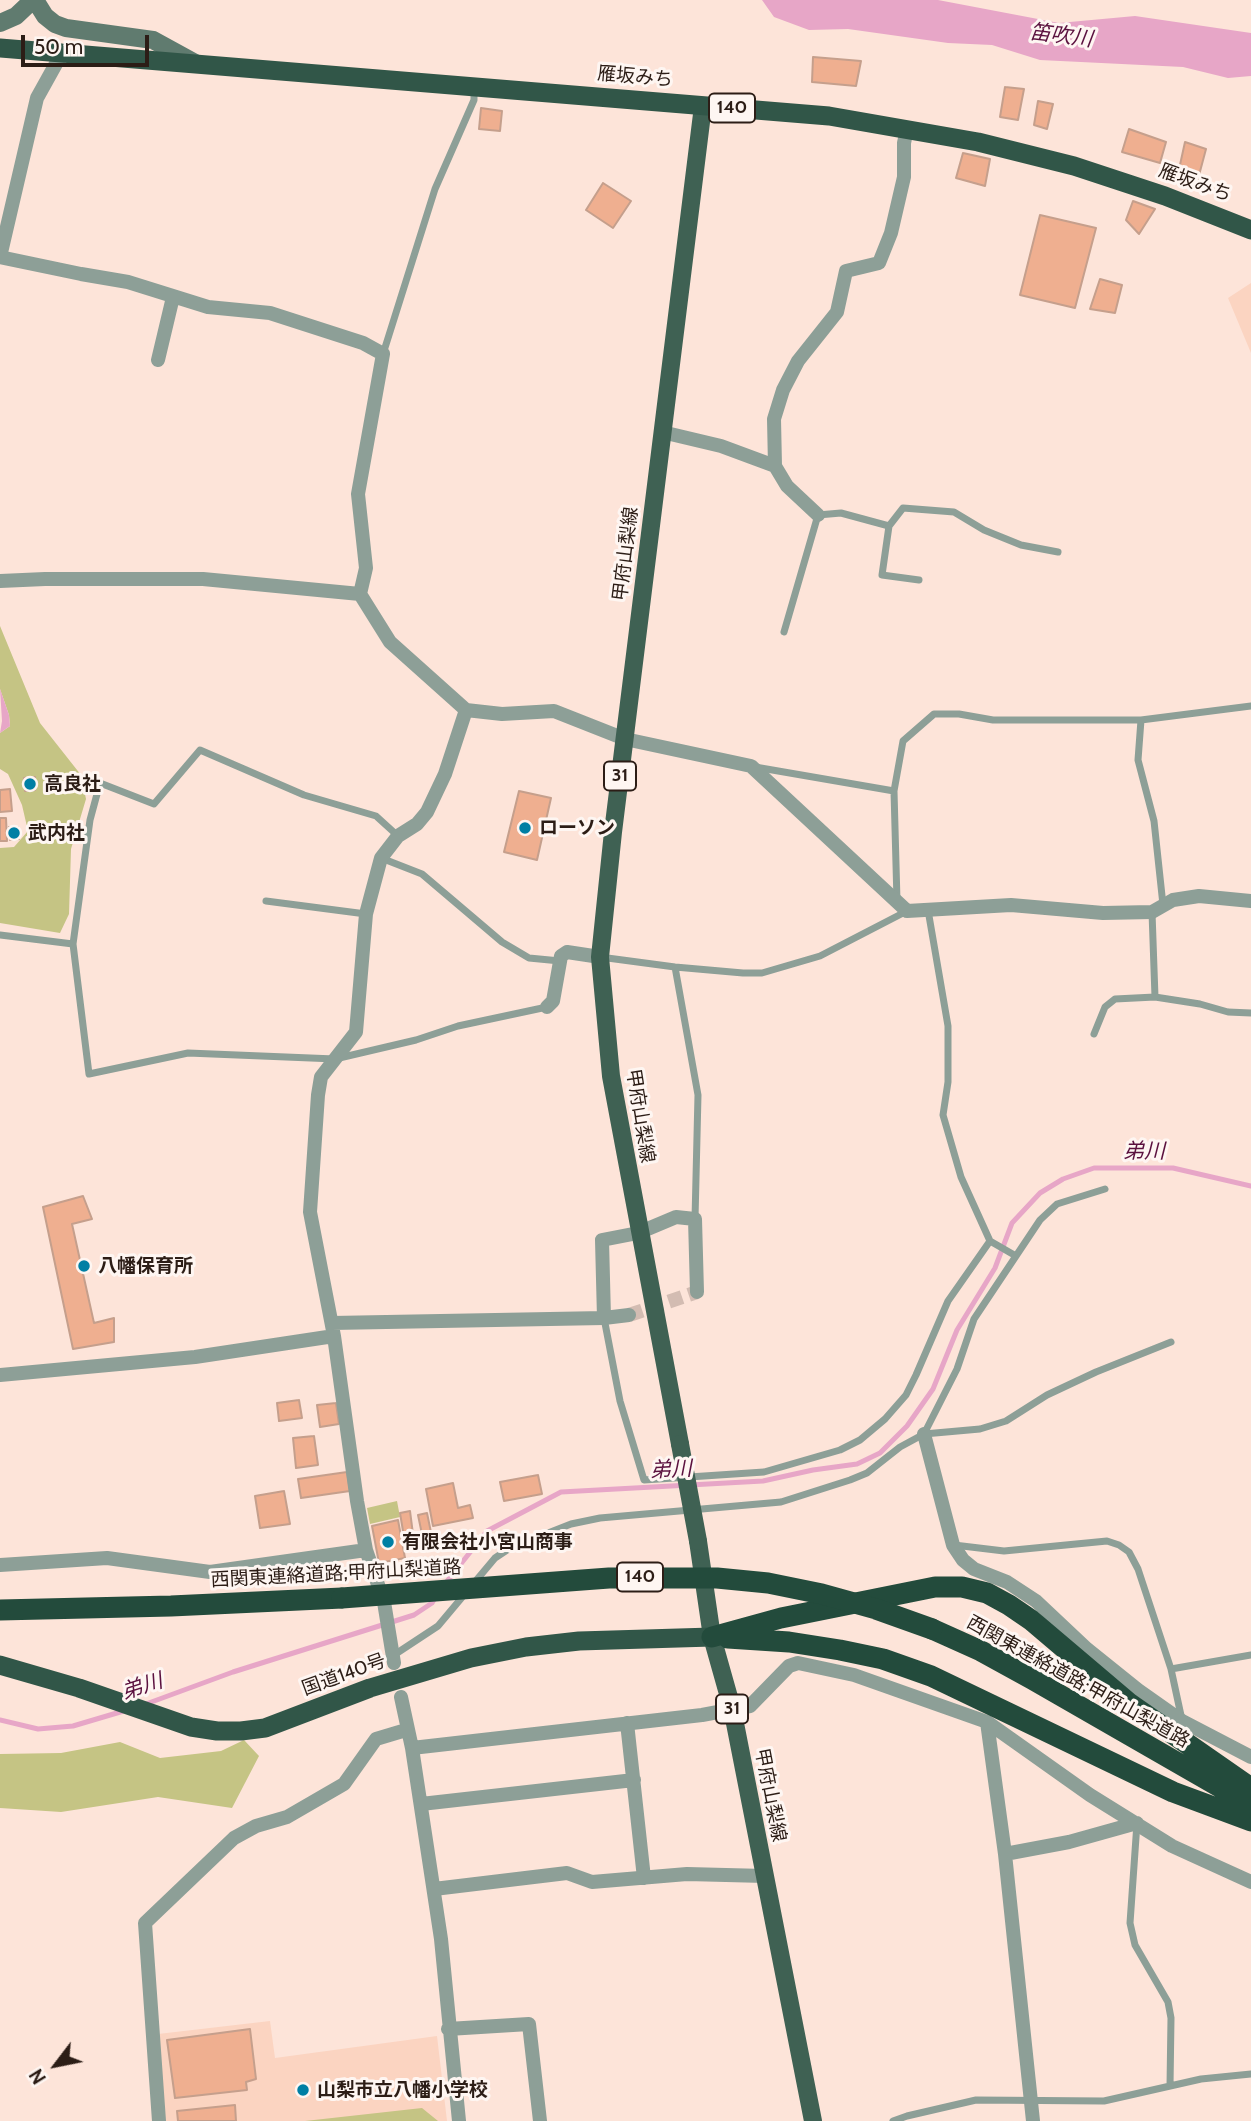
<!DOCTYPE html>
<meta charset="utf-8">
<style>
body{margin:0}
#map{position:relative;width:1251px;height:2121px;overflow:hidden;background:#fde4d9;font-family:Cabin,sans-serif}
canvas{display:block}
.north{position:absolute;left:21px;top:2030px;width:70px;height:70px;-webkit-text-stroke:5px #fef6f2;paint-order:stroke;rotate:238deg;font-size:19px;font-weight:700;line-height:28px;text-align:center;color:#2c1d16}
.north::after{content:'';display:block;margin:auto;width:24px;height:32px;background:#2c1d16;clip-path:polygon(50% 0,100% 100%,50% 72%,0 100%)}
.scale{position:absolute;left:21px;top:35px;width:128px;height:32px;box-sizing:border-box;border:4px solid #2c1d16;border-top:0;padding-left:9px;font-size:21px;line-height:24px;white-space:nowrap;color:#2c1d16;-webkit-text-stroke:5px #fef6f2;paint-order:stroke}
</style>
<div id="map">
<canvas width="1251" height="2121"></canvas>
<div class="north">N</div>
<div class="scale">50 m</div>
</div>
<script>
const c = document.querySelector('canvas').getContext('2d');
c.lineJoin = 'round';
function paint(path, color) {
  c.fillStyle = color;
  c.fill(path, 'evenodd');
}
function shape(rows) {
  const path = new Path2D();
  for (const r of rows) {
    path.moveTo(r[0], r[1]);
    for (let i = 2; i < r.length; i += 2) path.lineTo(r[i], r[i + 1]);
  }
  return path;
}
function strokePath(path, color, width, dash) {
  c.strokeStyle = color;
  c.lineWidth = width;
  c.lineCap = dash ? 'butt' : 'round';
  c.setLineDash(dash || []);
  c.stroke(path);
}
function label(font, color, halo, rows, align = 'center') {
  c.font = font + ' Cabin,"Noto Sans JP",sans-serif';
  c.lineWidth = 6;
  c.setLineDash([]);
  c.textBaseline = 'middle';
  c.strokeStyle = halo;
  c.fillStyle = color;
  for (const [text, x, y, turn = 0] of rows) {
    c.save();
    c.translate(x, y);
    c.rotate((+turn || 0) * Math.PI / 180);
    c.textAlign = isNaN(turn) ? turn : align;
    if (halo) c.strokeText(text, 0, 0);
    c.fillText(text, 0, 0);
    c.restore();
  }
}
paint(shape([
 [1251,283,1251,353,1228,298],
 [270,2021,275,2058,437,2036,447,2121,165,2121,158,2034]
]), '#fbd4c1');
paint(shape([
 [0,626,40,723,81,775,86,799,71,849,69,914,60,933,0,923,0,848,14,847,28,831,22,805,8,774,0,769,0,733,10,726,9,715,0,689],
 [397,1501,400,1517,370,1524,367,1508],
 [244,1740,259,1756,232,1808,158,1797,61,1812,0,1808,0,1754,61,1753,120,1742,160,1758,221,1751],
 [422,2108,438,2121,305,2121]
]), '#c5c484');
paint(shape([
 [762,0,938,0,1059,23,1135,16,1251,33,1251,76,1228,78,1183,67,1040,60,992,45,948,43,848,29,809,30,774,17],
 [0,689,9,715,10,726,0,733,2,721]
]), '#e7a6c7');
strokePath(shape([
 [444,1585,487,1531,561,1492,763,1481,813,1470,857,1464,880,1453,907,1426,933,1389,957,1330,995,1268,1012,1223,1040,1193,1063,1179,1094,1168,1173,1168,1251,1186],
 [146,1704,233,1672,414,1615,432,1603,436,1596],
 [0,1720,38,1729,73,1726,127,1710]
]), '#e7a6c7', 5);
const building = shape([
 [813,57,861,61,856,86,812,82,813,57],
 [1005,87,1024,89,1018,120,1000,117,1005,87],
 [1038,101,1053,104,1047,129,1034,125,1038,101],
 [481,108,502,111,500,131,479,129,481,108],
 [1129,129,1166,142,1160,163,1122,152,1129,129],
 [1185,142,1206,149,1198,179,1178,174,1185,142],
 [963,153,990,159,985,186,956,178,963,153],
 [603,183,631,201,613,228,586,210,603,183],
 [1133,201,1155,209,1139,234,1126,220,1133,201],
 [1040,215,1096,228,1075,308,1020,295,1040,215],
 [1100,279,1122,285,1115,313,1090,309,1100,279],
 [35,777,35,790,25,791,24,778,35,777],
 [10,789,12,811,0,812,0,790,10,789],
 [519,791,551,798,537,860,504,852,519,791],
 [0,818,6,818,7,841,0,841,0,818],
 [9,827,18,827,19,839,10,840,9,827],
 [83,1196,92,1219,72,1224,94,1323,114,1318,114,1342,73,1349,43,1207,83,1196],
 [299,1400,302,1418,279,1421,277,1403,299,1400],
 [336,1403,339,1424,320,1427,317,1405,336,1403],
 [314,1436,318,1465,296,1468,293,1438,314,1436],
 [347,1472,350,1491,301,1498,298,1479,347,1472],
 [538,1475,542,1494,504,1501,500,1482,538,1475],
 [453,1483,458,1508,470,1505,473,1518,433,1526,426,1489,453,1483],
 [284,1491,290,1524,260,1528,255,1496,284,1491],
 [410,1511,414,1542,405,1543,400,1513,410,1511],
 [427,1513,433,1542,424,1544,418,1515,427,1513],
 [398,1520,405,1558,379,1563,372,1526,398,1520],
 [250,2029,256,2079,246,2082,247,2090,175,2098,167,2040,250,2029],
 [235,2105,236,2121,178,2121,177,2111,235,2105]
]);
paint(building, '#efaf90');
strokePath(building, '#c59f8c', 2);
strokePath(shape([
 [629,1315,697,1292]
]), '#d3bcb2', 14, [14, 7]);
strokePath(shape([
 [383,354,435,189,474,100,474,90],
 [889,526,882,575,919,580],
 [784,632,818,515,841,513,889,526,903,508,954,512,984,530,1021,545,1058,552],
 [1141,720,1138,760,1154,821,1163,905],
 [755,767,894,791],
 [381,858,422,874,502,942,529,958,560,961],
 [266,901,366,914],
 [897,901,894,791,903,741,934,714,959,714,993,720,1141,720,1251,706],
 [928,910,948,1026,948,1082,943,1115,961,1177,990,1241,1016,1256],
 [1152,912,1155,997,1200,1004,1228,1012,1251,1013],
 [0,935,73,944,90,820,100,783,154,804,200,750,304,795,376,816,398,836],
 [73,944,89,1074,188,1053,335,1059,416,1040,458,1026,547,1007],
 [600,957,675,967,743,973,762,973,820,956,907,911],
 [675,967,698,1095,695,1219],
 [1094,1034,1105,1007,1115,999,1155,997],
 [604,1318,620,1401,644,1480,764,1472,840,1450,860,1440,885,1419,906,1395,916,1375,948,1301,990,1241],
 [924,1434,957,1369,974,1319,1040,1220,1057,1204,1105,1189],
 [954,1545,1004,1551,1107,1541,1119,1545,1129,1552,1138,1569,1171,1669,1182,1720],
 [474,1583,495,1558,510,1548,571,1524,600,1518,781,1502,850,1480,867,1473,900,1447,924,1434,980,1429,1006,1421,1047,1395,1096,1372,1171,1342],
 [394,1655,438,1626,464,1595],
 [1171,1669,1251,1655],
 [1137,1823,1130,1923,1135,1945,1168,2002,1171,2018,1170,2086],
 [893,2121,907,2116,976,2100,1104,2101,1201,2079,1251,2074]
]), '#8d9f97', 7);
strokePath(shape([
 [62,53,37,98,0,257,81,274,128,282,208,307,270,313,363,343,383,354,358,494,366,568,360,594,390,642,466,710,502,714,554,711,625,739,751,766,907,911,1011,905,1103,913,1152,912,1173,900,1199,896,1251,901],
 [158,360,173,297],
 [662,432,721,446,775,466],
 [818,515,787,486,775,466,774,419,783,390,798,361,837,312,846,271,879,263,891,233,904,177,904,143,907,129],
 [0,581,45,579,203,579,360,594],
 [547,1007,553,1001,561,956,567,952,600,957],
 [604,1318,602,1240,638,1233,676,1217,695,1219,697,1292],
 [332,1323,604,1318,629,1315],
 [0,1375,195,1357,334,1336],
 [924,1434,953,1545,963,1560,974,1569,1007,1582,1036,1601,1087,1649,1138,1690,1182,1721,1251,1757],
 [0,1565,107,1558,210,1572,366,1550],
 [394,1663,384,1602,366,1550,357,1501,334,1336,310,1212,318,1095,321,1077,356,1032,366,914,381,858,398,836,417,824,427,812,445,774,466,710],
 [401,1697,412,1748,441,1939,459,2121],
 [987,1722,1090,1795,1172,1846,1251,1882],
 [627,1723,644,1878],
 [412,1748,702,1715,750,1706,789,1666,798,1663,854,1675,987,1722,1005,1854,1033,2121],
 [421,1804,634,1780],
 [1005,1854,1069,1842,1137,1823],
 [434,1889,567,1873,592,1882,687,1874,765,1876],
 [448,2029,529,2024,540,2121],
 [159,2121,145,1923,234,1838,256,1826,287,1817,344,1784,376,1739,406,1730]
]), '#8d9f97', 14);
strokePath(shape([
 [35,0,45,16,55,24,66,28,153,40,195,63],
 [0,23,16,16,33,0]
]), '#607b6f', 18);
strokePath(shape([
 [680,1444,611,1076,600,957,613,832,703,106],
 [698,1541,712,1637,732,1708,813,2121]
]), '#3f6153', 18);
strokePath(shape([
 [0,48,829,116,978,142,1074,166,1165,196,1251,230],
 [0,1665,79,1688,191,1727,217,1731,241,1731,265,1728,370,1688,471,1658,526,1647,579,1641,712,1637]
]), '#315648', 19);
strokePath(shape([
 [0,1610,171,1606,342,1598],
 [932,1629,981,1651,1032,1679,1251,1805],
 [712,1637,781,1618,935,1587,962,1587,987,1593,1009,1605,1031,1620,1130,1704,1251,1788],
 [728,1638,789,1642,840,1650,883,1659,931,1676,1173,1792,1251,1821]
]), '#234b3c', 21);
strokePath(shape([
 [680,1444,698,1541]
]), '#3f6153', 18);
strokePath(shape([
 [342,1598,609,1578,717,1578,768,1583,822,1594,876,1609,932,1629]
]), '#234b3c', 21);
for (const [x, y, r, color] of [
 [30,784,7,"#007fa4"],
 [525,828,7,"#007fa4"],
 [14,833,7,"#007fa4"],
 [84,1266,7,"#007fa4"],
 [388,1542,7,"#007fa4"],
 [303,2090,7,"#007fa4"]
]) {
  const dot = new Path2D();
  dot.arc(x, y, r, 0, 2 * Math.PI);
  c.fillStyle = color;
  c.fill(dot);
  strokePath(dot, '#fef6f2', 2.5);
}
for (const [x, y, w] of [
 [732,108,46],
 [620,776,32],
 [640,1577,46],
 [732,1709,32]
]) {
  const box = new Path2D();
  box.roundRect(x - w / 2, y - 14.5, w, 29, 5);
  c.fillStyle = '#fef6f2';
  c.fill(box);
  strokePath(box, '#2c1d16', 2);
}
label('bold 18px', '#2c1d16', null, [
 ["140",732,108],
 ["31",620,776],
 ["140",640,1577],
 ["31",732,1709]
]);
label('19px', '#2c1d16', '#fef6f2', [
 ["雁坂みち",635,77,5],
 ["雁坂みち",1195,183,20],
 ["甲府山梨線",626,554,-83],
 ["甲府山梨線",640,1116,81],
 ["西関東連絡道路;甲府山梨道路",336,1574,-3],
 ["国道140号",344,1675,-20],
 ["西関東連絡道路;甲府山梨道路",1078,1682,29],
 ["甲府山梨線",770,1795,79]
]);
label('bold 19px', '#2c1d16', '#fef6f2', [
 ["高良社",44,784],
 ["ローソン",539,828],
 ["武内社",28,833],
 ["八幡保育所",98,1266],
 ["有限会社小宮山商事",402,1542],
 ["山梨市立八幡小学校",317,2090]
], 'left');
label('italic 21px', '#5b113f', '#fef6f2', [
 ["笛吹川",1061,36,7],
 ["弟川",1144,1152],
 ["弟川",671,1470,-3],
 ["弟川",142,1687,-18]
]);
</script>
